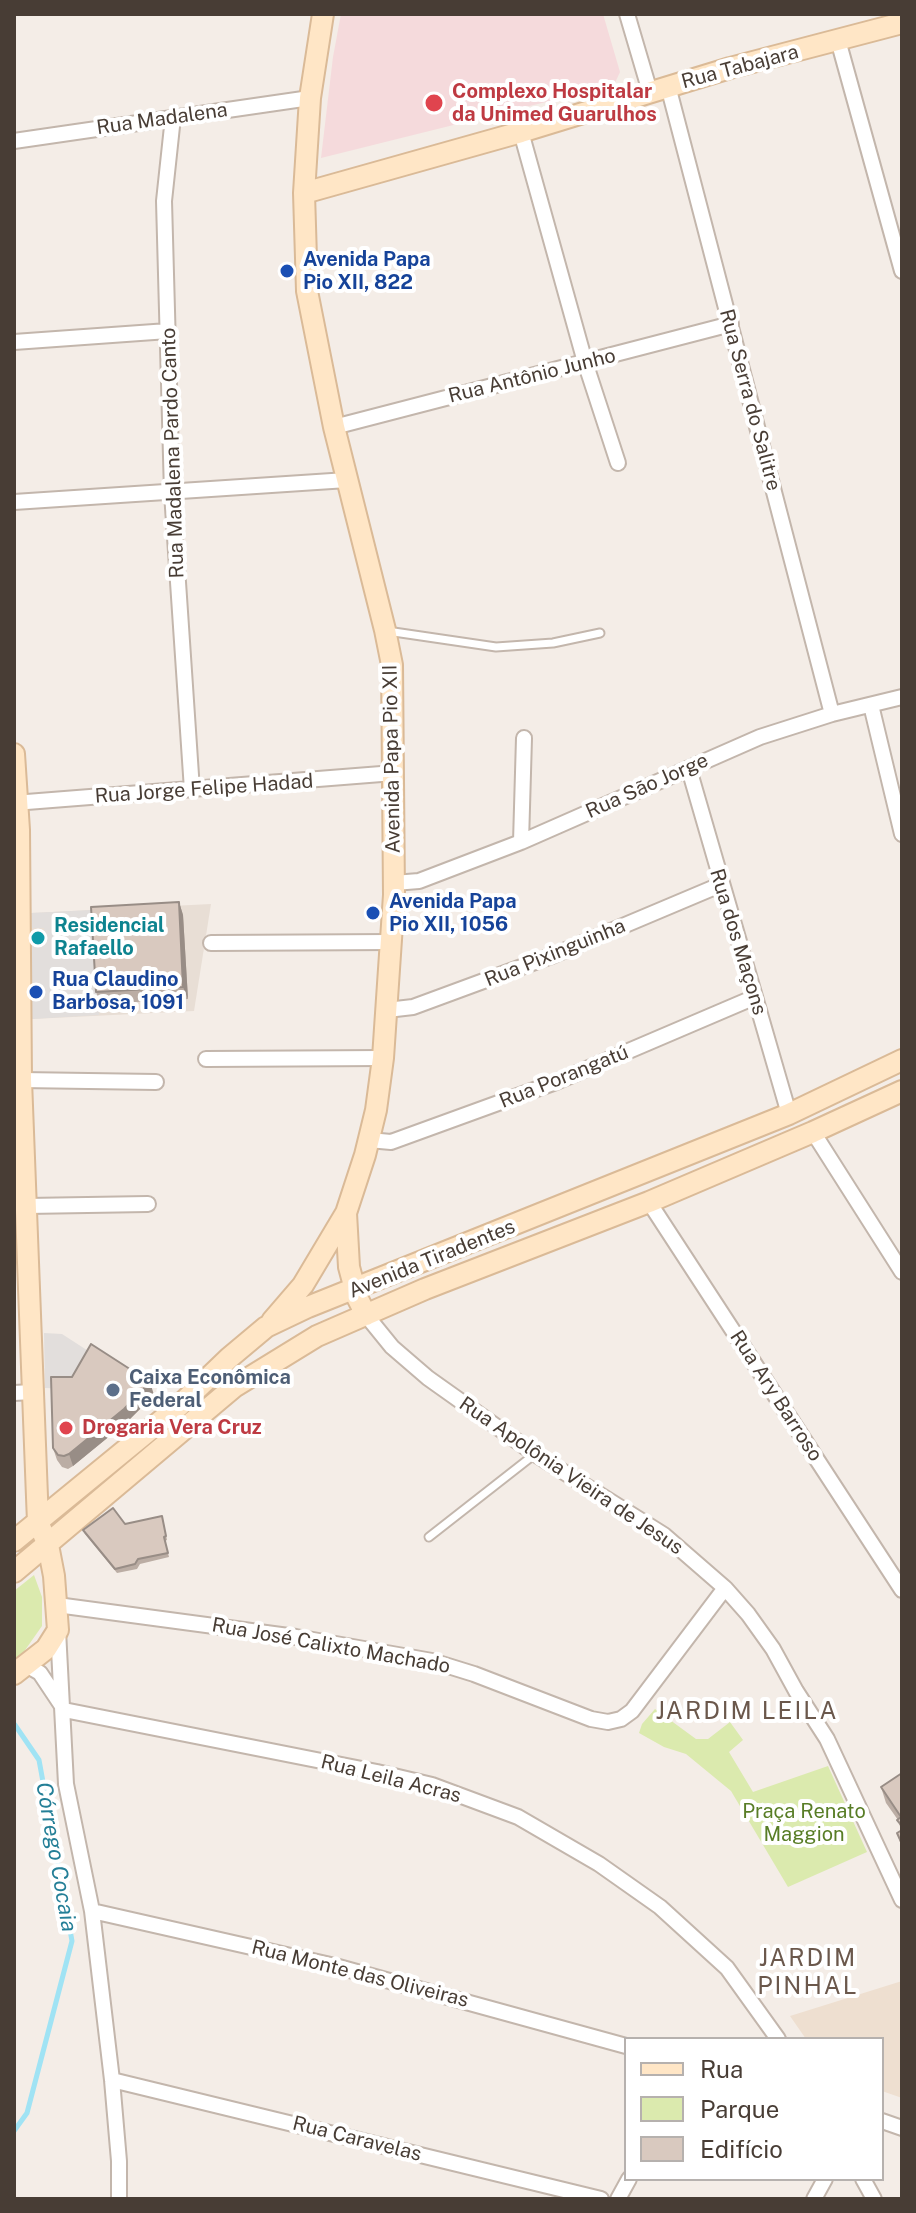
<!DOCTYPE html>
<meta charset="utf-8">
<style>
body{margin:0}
#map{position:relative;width:916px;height:2213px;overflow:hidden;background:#f4ede7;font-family:"Public Sans",sans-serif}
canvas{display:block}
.frame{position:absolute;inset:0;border:16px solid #483d35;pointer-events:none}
.legend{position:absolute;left:624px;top:2037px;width:260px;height:144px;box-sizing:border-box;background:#fff;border:2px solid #b6b1ae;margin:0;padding:10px 14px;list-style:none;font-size:24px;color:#483d35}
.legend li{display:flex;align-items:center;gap:16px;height:40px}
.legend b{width:40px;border:2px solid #b6b1ae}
</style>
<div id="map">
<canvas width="916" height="2213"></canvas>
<div class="frame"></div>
<ul class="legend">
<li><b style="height:10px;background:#ffe6c6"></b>Rua</li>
<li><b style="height:22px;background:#dbeaae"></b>Parque</li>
<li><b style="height:22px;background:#d9c9bf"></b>Edifício</li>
</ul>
</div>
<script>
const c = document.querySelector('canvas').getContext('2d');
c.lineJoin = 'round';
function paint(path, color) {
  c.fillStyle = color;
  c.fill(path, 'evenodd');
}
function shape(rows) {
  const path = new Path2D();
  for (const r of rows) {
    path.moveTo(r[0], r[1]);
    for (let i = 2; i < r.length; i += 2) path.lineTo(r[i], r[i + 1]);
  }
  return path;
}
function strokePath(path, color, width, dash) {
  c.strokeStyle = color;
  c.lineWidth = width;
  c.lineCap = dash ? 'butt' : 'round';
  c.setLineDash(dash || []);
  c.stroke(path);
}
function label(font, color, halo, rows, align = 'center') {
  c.font = font + ' "Public Sans",sans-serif';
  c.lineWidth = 8;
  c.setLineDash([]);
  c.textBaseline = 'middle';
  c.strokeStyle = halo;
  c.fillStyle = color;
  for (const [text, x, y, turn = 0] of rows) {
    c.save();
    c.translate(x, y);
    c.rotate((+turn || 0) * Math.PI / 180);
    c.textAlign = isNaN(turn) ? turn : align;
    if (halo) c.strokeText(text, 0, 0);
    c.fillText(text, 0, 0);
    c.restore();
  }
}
paint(shape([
 [211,904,194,1011,32,1019,31,913]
]), '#e8ded5');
paint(shape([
 [902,1981,902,2098,882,2091,882,2039,806,2039,790,2016]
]), '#eedfd0');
paint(shape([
 [341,14,603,14,620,72,614,85,321,158,333,57]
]), '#f5dadc');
paint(shape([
 [34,1575,42,1597,42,1626,23,1653,14,1659,14,1591],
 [655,1709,696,1739,708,1739,730,1722,743,1740,729,1752,753,1792,828,1766,867,1852,788,1887,731,1791,686,1754,664,1747,639,1733,642,1724]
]), '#dbeaae');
paint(shape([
 [92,910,99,1015,32,1019,32,945,46,943,44,928,32,928,31,913],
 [44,1333,62,1334,96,1356,76,1389,45,1388]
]), '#e2dedc');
strokePath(shape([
 [14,2131,27,2113,72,1941,39,1760,15,1725]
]), '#a0e3f4', 5);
const lane = shape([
 [387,631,496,647,553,643,600,633],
 [429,1537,535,1454]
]);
const street = shape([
 [627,14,650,92],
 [838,40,902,271],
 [668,86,832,714],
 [173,117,164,201,172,493,192,790],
 [521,132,585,362,618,463],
 [14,141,310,98],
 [14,342,168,331],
 [334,427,731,324],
 [14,502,347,480],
 [871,705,902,834],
 [689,769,789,1114],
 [14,803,394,773],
 [521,842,524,738],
 [394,883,419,881,521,842,760,737,832,714,902,697],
 [211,943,392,942],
 [387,1010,413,1007,554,955,720,885],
 [206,1059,383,1058],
 [21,1080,156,1082],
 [813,1132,902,1272],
 [369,1140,391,1142,556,1082,755,997],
 [649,1202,902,1590],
 [27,1206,148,1204],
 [366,1315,392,1347,428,1378,535,1454,664,1535,725,1588,748,1614,773,1649,796,1691,827,1739,902,1900],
 [14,1393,32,1392],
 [57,1605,296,1637,432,1661,474,1674,591,1719,608,1722,621,1719,632,1711,725,1588],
 [58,1630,66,1784,92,1911,112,2080,119,2161,119,2199],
 [28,1666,40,1673,62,1706],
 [64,1710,377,1772,432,1785,518,1817,599,1864,660,1907,727,1968,778,2039],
 [92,1911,335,1966,626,2046],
 [112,2080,601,2199],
 [882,2121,902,2128],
 [863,2179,874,2199],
 [618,2199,629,2179],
 [814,2199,825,2179]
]);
const secondary = shape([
 [323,14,310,98,304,193,307,291,334,427,385,630,392,665,394,895,383,1058,376,1110,365,1155,346,1213,349,1267,357,1297,366,1315],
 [304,193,521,132,730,68,902,23],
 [14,754,19,830,21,1080,37,1497,38,1522,48,1545,54,1576,58,1630,46,1649,14,1674],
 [272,1321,303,1285,346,1213],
 [14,1541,179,1406,229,1358,266,1327,308,1307,789,1114,902,1060],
 [14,1572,234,1387,317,1336,425,1289,649,1202,813,1132,902,1091]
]);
strokePath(lane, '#c3b6ac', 11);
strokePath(street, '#c3b6ac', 18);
strokePath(secondary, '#daba97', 24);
strokePath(lane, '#fff', 7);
strokePath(street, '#fff', 14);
strokePath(secondary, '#ffe6c6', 20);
paint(shape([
 [179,902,183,915,188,999,101,1004,96,992],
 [154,1395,128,1421,73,1466,68,1469,62,1467,57,1460,53,1448],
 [163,1520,167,1540,165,1541,169,1557,140,1564,137,1569,117,1573,85,1534,83,1530,125,1524],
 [902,1773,902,1848,897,1833,901,1830,898,1820,886,1803,881,1787]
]), '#bbada4');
paint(shape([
 [179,902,183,915,188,999,183,987],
 [150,1382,154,1395,128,1421,73,1466,69,1454]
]), '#988d86');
const building = shape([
 [179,902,183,987,96,992,91,907,179,902],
 [91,1344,150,1382,124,1409,69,1454,64,1456,58,1455,53,1448,51,1377,72,1377,91,1344],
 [113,1508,125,1524,162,1516,166,1536,164,1537,168,1553,138,1559,135,1564,115,1569,83,1530,113,1508],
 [902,1773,902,1826,897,1820,901,1817,881,1787,902,1773],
 [902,1830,902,1844,897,1833,902,1830]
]);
paint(building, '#d9c9bf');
strokePath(building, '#988d86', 2);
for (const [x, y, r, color] of [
 [434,103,10,"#e0444e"],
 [287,271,8,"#1a4fb4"],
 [373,913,8,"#1a4fb4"],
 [38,938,8,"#0f9aa8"],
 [36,992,8,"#1a4fb4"],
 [113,1390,8,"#5c6f8a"],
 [66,1428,8,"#e0444e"]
]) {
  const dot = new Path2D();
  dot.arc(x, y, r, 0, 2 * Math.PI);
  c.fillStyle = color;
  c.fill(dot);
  strokePath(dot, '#fff', 3);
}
label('20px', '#483d35', '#fff', [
 ["Rua Tabajara",740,67,-15],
 ["Rua Madalena",162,119,-8],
 ["Rua Antônio Junho",532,376,-14],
 ["Rua Serra do Salitre",750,400,75],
 ["Rua Madalena Pardo Canto",173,453,-92],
 ["Avenida Papa Pio XII",392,759,-91],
 ["Rua São Jorge",647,786,-24],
 ["Rua Jorge Felipe Hadad",204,789,-4],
 ["Rua dos Maçons",738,942,73],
 ["Rua Pixinguinha",555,953,-22],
 ["Rua Porangatú",564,1077,-22],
 ["Avenida Tiradentes",432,1259,-22],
 ["Rua Ary Barroso",776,1396,57],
 ["Rua Apolônia Vieira de Jesus",571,1476,34],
 ["Rua José Calixto Machado",331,1646,10],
 ["Rua Leila Acras",391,1779,14],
 ["Rua Monte das Oliveiras",360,1974,14],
 ["Rua Caravelas",357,2139,14]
]);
label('bold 20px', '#be3a42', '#fff', [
 ["Complexo Hospitalar",452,92],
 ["da Unimed Guarulhos",452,115],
 ["Drogaria Vera Cruz",82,1428]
], 'left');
label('bold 20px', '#164399', '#fff', [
 ["Avenida Papa",303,260],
 ["Pio XII, 822",303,283],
 ["Avenida Papa",389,902],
 ["Pio XII, 1056",389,925],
 ["Rua Claudino",52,980],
 ["Barbosa, 1091",52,1003]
], 'left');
label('bold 20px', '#0d838f', '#fff', [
 ["Residencial",54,926],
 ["Rafaello",54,949]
], 'left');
label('bold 20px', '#4e5e75', '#fff', [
 ["Caixa Econômica",129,1378],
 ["Federal",129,1401]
], 'left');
label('20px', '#587d26', '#fff', [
 ["Praça Renato",804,1812],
 ["Maggion",804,1835]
]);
label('italic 22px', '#247f97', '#fff', [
 ["Córrego Cocaia",56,1857,80]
]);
c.letterSpacing = '2px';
label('24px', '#6b584c', '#fff', [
 ["JARDIM LEILA",747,1712],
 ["JARDIM",808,1959],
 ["PINHAL",808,1987]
]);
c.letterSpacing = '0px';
</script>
